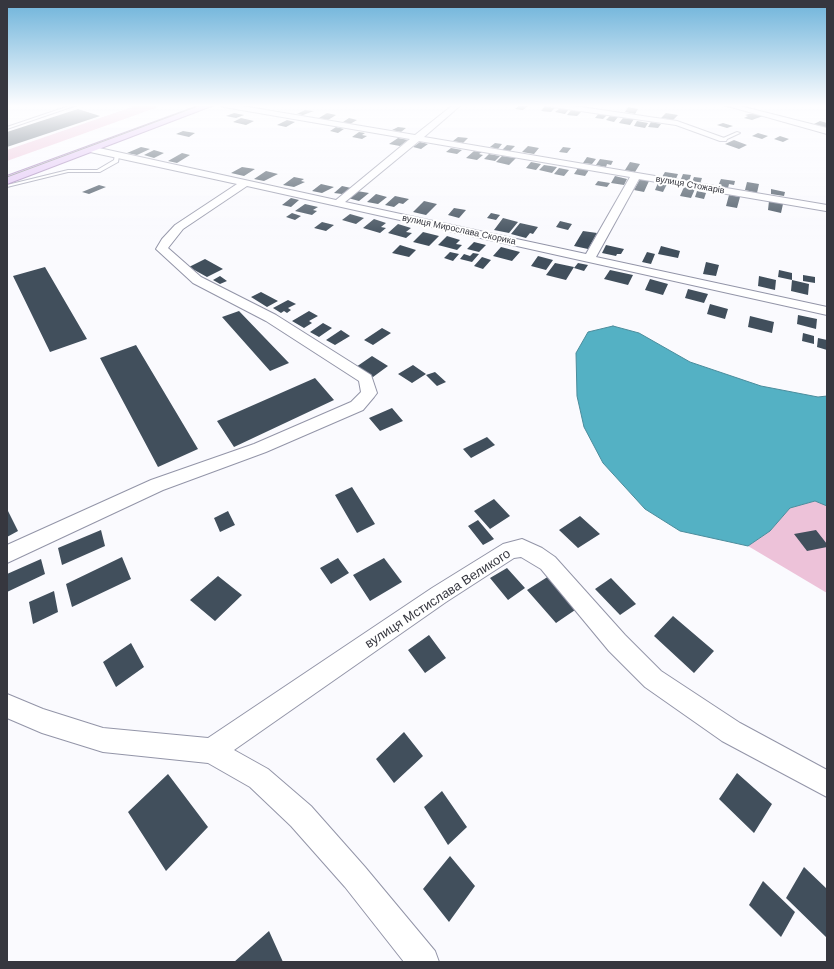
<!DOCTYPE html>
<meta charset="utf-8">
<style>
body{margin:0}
#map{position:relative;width:834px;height:969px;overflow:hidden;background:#fafafe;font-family:Arial,sans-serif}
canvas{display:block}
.frame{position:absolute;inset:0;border:8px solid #36373f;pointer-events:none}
</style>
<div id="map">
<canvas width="834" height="969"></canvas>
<div class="frame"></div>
</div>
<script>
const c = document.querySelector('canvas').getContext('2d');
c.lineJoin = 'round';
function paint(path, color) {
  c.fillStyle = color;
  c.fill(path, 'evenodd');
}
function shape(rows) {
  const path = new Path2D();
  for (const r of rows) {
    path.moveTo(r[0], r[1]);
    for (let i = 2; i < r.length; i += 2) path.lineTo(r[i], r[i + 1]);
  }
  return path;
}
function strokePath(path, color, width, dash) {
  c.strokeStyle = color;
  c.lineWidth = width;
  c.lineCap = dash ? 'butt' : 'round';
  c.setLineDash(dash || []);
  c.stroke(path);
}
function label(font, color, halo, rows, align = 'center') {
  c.font = font + ' Arial,sans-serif';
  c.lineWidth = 4;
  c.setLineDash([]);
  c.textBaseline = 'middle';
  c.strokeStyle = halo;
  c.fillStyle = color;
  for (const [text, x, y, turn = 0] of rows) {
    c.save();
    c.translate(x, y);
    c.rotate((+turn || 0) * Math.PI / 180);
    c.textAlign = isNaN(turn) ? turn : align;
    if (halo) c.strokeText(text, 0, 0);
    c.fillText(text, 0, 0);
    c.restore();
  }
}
paint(shape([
 [126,105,151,105,158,107,7,161,7,150,132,107],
 [815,501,827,506,827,593,748,546,770,531,790,508]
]), '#edc2d9');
const water = shape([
 [613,326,639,333,690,362,761,386,818,397,827,396,827,506,815,501,790,508,770,531,748,546,680,531,645,509,603,463,584,427,577,396,576,353,588,332,613,326]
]);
paint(water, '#54b1c4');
strokePath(water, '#4b8c9c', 1);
paint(shape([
 [520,105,529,105,523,110,515,109],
 [545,106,555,108,551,112,541,111],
 [628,107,638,109,635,114,625,112],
 [560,108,569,109,565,114,555,112],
 [78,109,100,116,7,147,7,132],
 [572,109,582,111,577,116,567,115],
 [305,110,314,111,303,115,297,114],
 [234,113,244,115,236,118,226,116],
 [327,113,336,115,328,120,319,118],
 [599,113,607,115,603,119,595,118],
 [666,113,678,115,673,120,661,118],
 [749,114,756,114,763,116,752,120,744,118,748,116,745,115],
 [610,116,618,117,614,122,606,120],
 [241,118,254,121,246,125,233,122],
 [349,118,357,120,350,124,343,122],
 [623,118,634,119,630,125,619,123],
 [287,120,295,122,286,127,277,125],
 [637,121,648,123,645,128,634,126],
 [820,121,827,123,827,128,814,124],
 [651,122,661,124,658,128,648,127],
 [723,123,733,126,727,128,717,125],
 [336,127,344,129,338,133,330,131],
 [398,127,406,128,401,132,392,130],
 [183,131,195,133,189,137,176,134],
 [359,132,365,133,362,135,367,136,362,139,352,137],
 [758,133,768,136,762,139,752,136],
 [780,136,789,139,783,142,774,139],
 [458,137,468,138,463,143,453,141],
 [398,138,408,140,400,146,389,144],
 [734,140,747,145,739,149,725,144],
 [420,142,428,144,421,149,413,147],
 [495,143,502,144,498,149,490,147],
 [507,145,515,146,510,151,502,150],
 [528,146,539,148,534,154,522,152],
 [141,147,150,149,137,155,127,153],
 [563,147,571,148,567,153,559,152],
 [451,148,462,150,457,154,446,152],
 [154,150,164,153,154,158,144,155],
 [474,151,482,152,479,154,483,155,477,160,466,158],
 [182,153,190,155,177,163,168,161],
 [489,154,500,156,495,161,484,159],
 [502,156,516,158,509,165,496,162],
 [587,157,596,159,592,164,583,163],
 [600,159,613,161,611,165,607,164,606,167,596,165],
 [531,162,541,164,536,170,526,168],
 [630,162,640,164,635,172,625,170],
 [544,165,557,167,552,173,539,170],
 [242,167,255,169,244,176,231,173],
 [559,168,569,170,564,176,554,174],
 [578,168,589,170,585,176,574,174],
 [266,171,278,174,264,181,254,179],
 [665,172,678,174,676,179,662,177],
 [683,174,691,175,689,181,681,179],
 [615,176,627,179,624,185,611,183],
 [294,177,304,179,301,181,305,182,294,187,283,185],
 [694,177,702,178,700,184,692,182],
 [640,179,649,181,644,192,634,190],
 [721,179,735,181,734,185,729,184,728,188,718,186],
 [598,181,610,183,607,187,595,185],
 [747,182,759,184,757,193,745,190],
 [658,183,667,184,663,192,655,190],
 [321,184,334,187,322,193,312,191],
 [99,185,106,187,89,194,82,192],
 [342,186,351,188,342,194,334,193],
 [684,187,695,189,691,198,680,196],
 [771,189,785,192,784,196,771,194],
 [357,191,369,193,359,201,348,198],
 [697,191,706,193,704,199,695,197],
 [376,194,387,197,378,204,367,202],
 [729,195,740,197,737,208,726,206],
 [395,196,409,199,403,204,399,203,394,207,385,205],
 [291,198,299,200,291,207,282,205],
 [424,201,437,204,426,215,413,212],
 [769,201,783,204,781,213,768,210],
 [305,204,318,207,313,210,317,211,312,215,295,211],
 [454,208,466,210,459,218,448,215],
 [292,213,301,216,295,220,286,217],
 [491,213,500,215,496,220,487,218],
 [350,214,364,218,356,224,342,220],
 [503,218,518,222,509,233,494,230],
 [374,219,386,223,381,227,386,228,380,233,363,228],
 [560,221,572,224,568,230,556,227],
 [322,222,334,225,326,231,314,228],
 [520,223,538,227,533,234,530,233,526,238,511,234],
 [398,224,411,228,406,232,412,233,406,238,388,233],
 [583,231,597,233,588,249,574,246],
 [423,232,439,236,429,246,413,242],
 [447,236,460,240,456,244,462,245,457,250,438,245],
 [474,242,486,245,479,252,467,249],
 [400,245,416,250,409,257,392,253],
 [606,245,624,249,621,254,617,254,616,256,602,253],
 [661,246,680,251,678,258,658,254],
 [501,247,520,252,512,261,493,256],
 [450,252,459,254,453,261,444,258],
 [647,252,655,254,651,264,642,262],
 [473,253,479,254,472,262,460,259,464,254,470,256],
 [538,256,553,260,546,270,531,266],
 [482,257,491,260,483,269,474,266],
 [205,259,223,269,207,277,189,267],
 [706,262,719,265,716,276,703,274],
 [555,263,574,267,566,280,546,275],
 [578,263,588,265,584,271,574,268],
 [45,267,87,339,50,352,13,276],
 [610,270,633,275,628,285,604,279],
 [779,270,792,273,792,280,778,277],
 [803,275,815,277,815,283,803,281],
 [220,276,227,281,220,284,213,280],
 [759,276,776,280,775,290,758,286],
 [650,279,668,284,663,295,645,290],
 [792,280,809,284,808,295,791,291],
 [688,289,708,294,704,303,685,298],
 [261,292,278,301,267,307,251,297],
 [288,300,296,304,288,308,291,310,287,313,284,311,281,313,273,308],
 [710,304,728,309,725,319,707,314],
 [239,311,289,363,270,371,222,317],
 [309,311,318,316,309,321,312,323,304,328,292,321],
 [798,315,817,319,816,329,797,324],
 [750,316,774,322,772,333,748,327],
 [323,323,332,328,319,337,310,332],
 [382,328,391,333,373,345,364,340],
 [341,330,350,336,335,345,326,340],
 [803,333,814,336,814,344,802,341],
 [818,338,827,340,827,350,817,347],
 [136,345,198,449,158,467,100,358],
 [372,356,388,366,373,377,356,367],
 [413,365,426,374,412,383,398,374],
 [435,372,446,382,437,386,426,375],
 [315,378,334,400,234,447,217,421],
 [392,408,403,421,380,431,369,418],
 [487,437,495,445,471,458,463,449],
 [352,487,375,524,357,533,335,495],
 [494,499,510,516,490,529,474,511],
 [7,509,18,531,7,537],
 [228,511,235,525,220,532,214,518],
 [580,516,600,534,578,548,559,530],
 [478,520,494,539,483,545,468,526],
 [101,530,105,546,62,565,58,548],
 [816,530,827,544,827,547,807,551,794,534],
 [122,557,131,579,72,607,66,584],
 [338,558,349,573,331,584,320,568],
 [384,558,402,582,370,601,353,575],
 [41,559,45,574,7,592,7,574],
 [507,568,525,588,508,600,490,578],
 [218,576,242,595,215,621,190,600],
 [549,576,578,608,556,623,527,590],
 [611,578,636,604,620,615,595,589],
 [54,591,58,612,33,624,29,602],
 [673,616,714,651,694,673,654,636],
 [429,635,446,658,425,673,408,650],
 [131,643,144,667,116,687,103,662],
 [404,732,423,756,394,783,376,759],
 [737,773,772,804,754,833,719,799],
 [168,774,208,827,166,871,128,812],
 [442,791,467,827,448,845,424,807],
 [450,856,475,886,449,922,423,889],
 [804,867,827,889,827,938,786,898],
 [763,881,795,912,781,937,749,905],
 [269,931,283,962,234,962]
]), '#414f5c');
const service = shape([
 [72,105,77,105,7,129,7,127,72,105],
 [737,132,740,133,725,140,721,139,737,132],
 [115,155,119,156,118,162,100,172,68,172,7,187,7,185,68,170,97,170,114,160,115,155]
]);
const minor = shape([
 [220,105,236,105,415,135,453,105,461,105,424,137,827,205,826,211,639,179,596,257,827,307,827,315,247,186,183,229,168,248,201,277,276,315,371,375,377,393,374,397,363,410,266,452,163,490,7,563,7,545,151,480,254,444,351,402,361,392,359,381,266,321,193,283,156,249,162,239,175,225,237,184,90,152,86,149,90,146,336,200,410,139,224,107,220,105],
 [419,141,630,177,586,254,345,202,419,141],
 [549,105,567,105,677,121,727,139,726,141,720,141,676,125,553,107,549,105],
 [724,105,736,105,827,128,827,134,724,105],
 [522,539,542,548,555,557,625,635,661,671,740,723,827,770,827,797,722,741,645,687,609,651,541,569,521,557,514,558,446,602,234,750,268,769,311,806,365,867,435,951,439,962,404,962,345,887,291,826,250,787,208,763,103,752,42,733,7,718,7,694,43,709,103,728,208,738,432,588,503,544,522,539]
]);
const primary = shape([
 [201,105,214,105,7,184,7,176,201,105]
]);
strokePath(service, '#9395a8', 2);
strokePath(minor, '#9395a8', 2);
strokePath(primary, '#9875b0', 2);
paint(service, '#fff');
paint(minor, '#fff');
paint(primary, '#e0c0f4');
strokePath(shape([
 [7,177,201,105]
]), '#7f8086', 1);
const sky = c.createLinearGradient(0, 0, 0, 240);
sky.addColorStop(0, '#6db3da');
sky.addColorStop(0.44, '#fdfdff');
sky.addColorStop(1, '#fdfdff00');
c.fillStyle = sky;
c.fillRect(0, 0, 834, 240);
label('9px', '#36373f', '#fff', [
 ["вулиця Стожарів",690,185,10],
 ["вулиця Мирослава Скорика",459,230,12]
]);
label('13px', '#36373f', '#fff', [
 ["вулиця Мстислава Великого",438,599,-33]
]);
</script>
